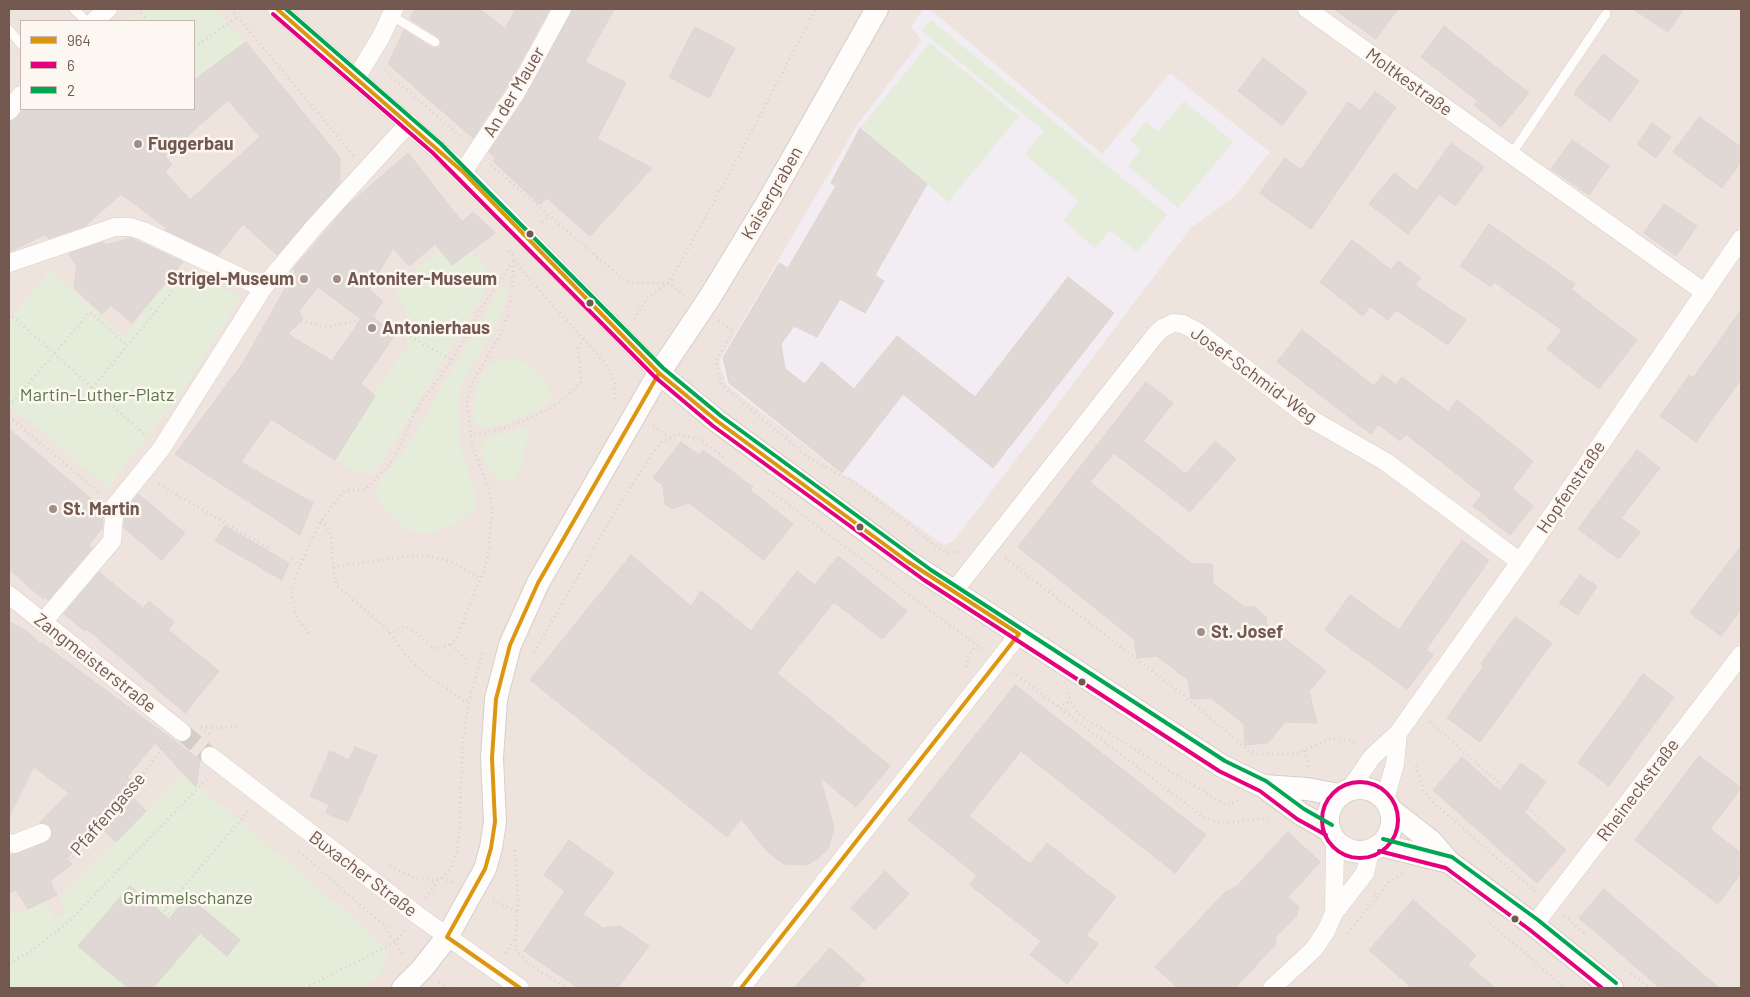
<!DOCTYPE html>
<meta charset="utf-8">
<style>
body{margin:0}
#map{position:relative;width:1750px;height:997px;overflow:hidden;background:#f6f2ee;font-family:Barlow,sans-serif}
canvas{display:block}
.frame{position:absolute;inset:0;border:10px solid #735850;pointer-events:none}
.legend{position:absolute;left:20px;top:20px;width:175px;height:90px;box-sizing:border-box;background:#fdf7f1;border:1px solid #c6b7b1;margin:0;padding:6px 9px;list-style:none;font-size:15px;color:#735850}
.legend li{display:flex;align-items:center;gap:10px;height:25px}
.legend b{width:25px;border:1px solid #c6b7b1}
</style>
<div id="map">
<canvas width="1750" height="997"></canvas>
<div class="frame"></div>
<ul class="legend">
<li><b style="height:6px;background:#dd9610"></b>964</li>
<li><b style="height:6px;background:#e5007d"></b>6</li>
<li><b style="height:6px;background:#00a651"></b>2</li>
</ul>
</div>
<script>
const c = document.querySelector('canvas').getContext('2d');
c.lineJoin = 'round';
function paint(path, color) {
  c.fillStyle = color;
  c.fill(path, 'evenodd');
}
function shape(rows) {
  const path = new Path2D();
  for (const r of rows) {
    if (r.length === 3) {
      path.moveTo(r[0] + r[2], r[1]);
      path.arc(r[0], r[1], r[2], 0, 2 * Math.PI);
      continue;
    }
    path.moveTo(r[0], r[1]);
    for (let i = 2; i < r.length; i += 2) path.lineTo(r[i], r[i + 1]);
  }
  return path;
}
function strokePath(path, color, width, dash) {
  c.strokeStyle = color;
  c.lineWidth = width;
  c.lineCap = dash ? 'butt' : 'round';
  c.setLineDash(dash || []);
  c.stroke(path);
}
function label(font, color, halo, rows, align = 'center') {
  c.font = font + ' Barlow,sans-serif';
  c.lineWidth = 5;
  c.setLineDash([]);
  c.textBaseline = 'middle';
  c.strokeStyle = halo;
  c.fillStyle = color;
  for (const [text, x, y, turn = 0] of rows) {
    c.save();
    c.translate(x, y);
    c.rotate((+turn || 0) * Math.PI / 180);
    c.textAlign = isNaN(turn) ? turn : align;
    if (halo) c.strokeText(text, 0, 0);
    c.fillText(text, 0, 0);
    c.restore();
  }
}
paint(shape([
 [9,9,1741,9,1741,988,9,988],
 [21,21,194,21,194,109,21,109]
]), '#eee4dd');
paint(shape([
 [923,9,930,9,1102,154,1170,73,1270,152,1234,197,1191,228,954,541,943,545,850,477,843,475,727,385,719,362,857,125,921,41,911,27]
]), '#f2ecf3');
paint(shape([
 [147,9,214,9,246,42,194,80,194,21,124,21],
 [931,20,1167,215,1137,252,1110,230,1095,248,1063,220,1079,201,1025,154,1044,131,922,31],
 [930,43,1019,116,948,202,861,127],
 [1184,101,1233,142,1178,208,1128,166,1141,150,1130,140,1146,122,1158,132],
 [439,250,452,266,472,251,488,270,471,289,355,472,335,459,375,396,373,393,407,348,407,317,395,288],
 [179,268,241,297,183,391,108,488,9,405,9,320,51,269,123,337],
 [489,270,493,278,382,462,372,474,356,473,472,290],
 [501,286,508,288,503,308,495,327,464,380,458,402,460,446,476,494,476,508,467,518,445,528,433,533,420,534,407,529,384,508,376,496,376,488,408,445],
 [514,358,529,365,543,378,551,392,552,399,540,409,502,425,484,429,478,427,474,420,473,402,481,376,487,367,495,361],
 [524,426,528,430,528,436,523,449,523,463,518,475,510,482,499,479,491,472,484,461,481,450,482,444,492,437],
 [185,774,365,928,386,952,387,962,377,978,362,988,9,988,9,914,28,909,46,900,54,918,65,913,59,898]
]), '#e6ecda');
const building = shape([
 [415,9,480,9,505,29,516,9,549,10,508,85,473,138,388,64,404,30,432,48,438,48,441,45,438,37,410,19,415,9],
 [573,9,614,9,585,62,626,83,597,139,652,168,590,236,547,198,540,205,493,161,496,158,489,152,526,96,573,9],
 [1334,9,1398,9,1376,39,1334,9],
 [1633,9,1683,9,1668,32,1633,9],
 [1444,26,1529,93,1501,127,1474,105,1478,101,1421,57,1444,26],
 [695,27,735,48,709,98,669,77,695,27],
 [246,42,340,158,340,183,277,255,243,224,218,255,165,230,168,229,121,194,85,226,49,238,44,235,9,252,9,121,17,118,24,109,194,109,194,80,246,42],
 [228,100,260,137,190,200,165,172,172,165,165,156,228,100],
 [1603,54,1639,81,1610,121,1574,94,1603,54],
 [1263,58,1307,92,1282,125,1238,91,1263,58],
 [1375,92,1396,107,1311,229,1260,193,1285,158,1301,170,1348,102,1360,111,1375,92],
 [1699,117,1741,147,1741,162,1722,188,1673,152,1699,117],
 [1652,123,1671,137,1656,158,1637,144,1652,123],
 [860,128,927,184,875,275,884,281,865,313,840,299,817,337,794,326,781,344,785,369,805,384,822,362,854,389,897,336,975,397,1068,277,1114,313,993,468,903,394,842,473,729,383,723,358,779,263,788,268,836,186,831,183,860,128],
 [1572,140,1609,166,1589,195,1551,169,1572,140],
 [1451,143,1484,167,1455,206,1439,194,1408,234,1369,204,1394,173,1417,191,1451,143],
 [408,153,462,222,473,212,495,233,452,265,435,244,409,266,393,248,369,289,383,301,372,317,396,333,361,384,375,396,335,460,271,419,241,462,313,503,300,535,175,454,243,363,295,271,293,269,347,206,408,153],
 [318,287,361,319,332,361,288,334,303,319,299,311,318,287],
 [1664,204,1697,226,1676,256,1644,233,1664,204],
 [1489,224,1575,284,1571,289,1637,340,1599,389,1547,349,1562,330,1494,282,1491,287,1460,266,1489,224],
 [131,238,183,262,132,323,111,305,102,314,74,288,77,267,70,256,70,253,103,242,106,245,131,238],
 [1352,240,1391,270,1398,261,1421,278,1415,285,1466,320,1448,345,1396,310,1388,320,1370,306,1363,316,1320,282,1352,240],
 [1741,310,1741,379,1696,442,1660,416,1689,375,1693,378,1741,310],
 [1302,330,1374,386,1383,375,1396,385,1402,377,1448,412,1457,400,1533,461,1512,489,1533,506,1510,535,1473,506,1482,494,1406,434,1400,441,1378,424,1371,434,1277,362,1302,330],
 [1146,382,1173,403,1143,441,1186,474,1215,441,1236,459,1190,512,1114,453,1090,482,1192,564,1212,564,1213,583,1244,607,1255,607,1266,617,1267,625,1326,671,1309,691,1317,723,1285,722,1268,743,1245,745,1244,724,1211,698,1191,699,1188,680,1157,656,1137,658,1134,639,1018,547,1146,382],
 [9,429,104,510,102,528,89,545,92,548,48,600,45,597,43,599,9,569,9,429],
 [681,442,699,455,703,450,753,487,750,490,793,524,764,560,689,503,672,509,665,504,663,485,653,478,681,442],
 [1637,450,1660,468,1621,518,1640,532,1619,559,1578,529,1637,450],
 [138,494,185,533,162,560,124,528,125,510,138,494],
 [225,526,289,563,282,580,215,541,225,526],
 [1462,540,1489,560,1426,650,1433,655,1407,689,1325,630,1350,595,1399,630,1462,540],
 [1741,546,1741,609,1721,636,1690,613,1741,546],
 [631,555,691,606,701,591,751,631,797,571,815,585,838,556,907,611,882,639,834,602,777,673,890,766,856,807,820,777,834,827,828,849,817,859,806,865,784,864,767,851,741,819,727,837,530,680,631,555],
 [99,572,143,608,149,601,174,622,168,630,219,671,185,713,87,629,85,631,64,614,99,572],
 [1580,575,1597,586,1578,615,1559,603,1580,575],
 [1515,617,1552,643,1480,742,1447,718,1484,666,1481,664,1515,617],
 [9,622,25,630,41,644,42,643,200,760,196,787,155,743,127,777,132,781,125,789,146,811,116,842,99,826,66,859,72,864,50,881,57,895,28,909,16,890,9,893,9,856,50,840,52,829,48,824,39,823,69,793,34,767,9,817,9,622],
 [1643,674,1674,697,1609,786,1578,763,1643,674],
 [1015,685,1206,835,1175,873,1021,751,969,816,1030,864,1047,843,1116,897,1086,935,1098,944,1067,984,1030,955,1041,941,970,885,977,875,908,820,1015,685],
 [355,747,377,756,348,822,326,813,329,805,310,796,330,751,349,760,355,747],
 [1699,756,1741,788,1710,829,1741,853,1741,873,1718,904,1635,840,1699,756],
 [1462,757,1500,791,1521,763,1546,782,1524,812,1566,850,1537,883,1433,790,1462,757],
 [1288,832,1320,862,1288,897,1299,907,1296,917,1275,938,1276,944,1235,988,1178,988,1155,967,1225,892,1236,887,1288,832],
 [569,840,614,873,583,914,603,928,620,926,649,946,618,988,578,988,524,951,565,891,544,875,569,840],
 [885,871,909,894,875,930,851,908,885,871],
 [130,886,169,919,188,896,240,940,227,956,200,933,153,988,128,988,78,946,130,886],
 [1604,889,1719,988,1660,988,1579,918,1604,889],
 [1413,900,1476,955,1468,965,1495,988,1412,988,1369,950,1413,900],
 [830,948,865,979,857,988,794,988,830,948]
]);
paint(building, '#e0d8d4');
strokePath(building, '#dfd5d1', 1);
strokePath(shape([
 [182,732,210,756]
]), '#d5ccc6', 18, [18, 9]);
const service = shape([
 [74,9,86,21],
 [392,16,435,42],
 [9,30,21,44],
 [1511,155,1606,14]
]);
const minor = shape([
 [277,9,463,172,659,373],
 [1307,9,1704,292],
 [94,21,108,9],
 [356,78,381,37,394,9],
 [9,111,21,95],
 [463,172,517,91,562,9],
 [9,263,115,227,130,227,143,231,263,288],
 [953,592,1153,338,1161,329,1173,323,1183,324,1198,332,1311,419,1386,462,1520,562],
 [9,595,182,732],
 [43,622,112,541,115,506,161,449,263,288,315,226,409,123],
 [210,756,416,914,520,988],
 [1350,789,1372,757,1398,733,1520,562,1741,239],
 [1385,799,1395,764,1398,733],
 [9,843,14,844,42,833],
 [1334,913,1335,841],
 [1534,925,1741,655],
 [741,988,1019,634],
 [1272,988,1314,949,1326,931,1334,913,1365,873,1370,851]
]);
const tertiary = shape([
 [659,373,717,421,907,561,1222,766,1263,786,1301,814,1329,830],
 [1263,786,1307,789,1339,795],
 [1360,820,32],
 [1391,810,1432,842,1449,862,1534,925,1612,988],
 [1381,845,1449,862],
 [403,988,422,969,447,937,485,869,491,848,495,822,492,758,496,699,510,645,538,583,659,373,710,297,769,200,877,9]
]);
strokePath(service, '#d6ceca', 10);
strokePath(minor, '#d6ceca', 19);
strokePath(tertiary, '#d6ceca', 24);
strokePath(shape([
 [138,9,147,21],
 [231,9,354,156],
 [194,47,238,17],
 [384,70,462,138],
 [491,165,625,281,633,283,669,283,684,295],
 [542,222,549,216],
 [509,251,523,272,605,363,615,384,615,401],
 [147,305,155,312],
 [9,313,146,436],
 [634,319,648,297,669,283,728,176,816,9],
 [719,320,733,331,716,361,721,384,809,458,856,484,941,550,948,553,960,552],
 [301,321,326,327,377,317],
 [406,334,452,360],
 [92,388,187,274],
 [9,406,90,312,128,346],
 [9,417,101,494],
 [653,426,669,437],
 [470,436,508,427,549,409,564,399,581,382,578,348,584,338],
 [159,484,271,550],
 [769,490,982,649],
 [321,521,326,525,331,535,334,577,338,587,387,629,405,654,419,669,465,702,470,698,483,652],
 [1005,558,1182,694,1249,751,1258,754,1295,754,1332,738,1350,740,1356,745],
 [292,559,300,566],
 [333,567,411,556,433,557,450,561,480,579],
 [309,633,296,616,291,591,300,566,321,521,340,496,346,490,365,490,393,460,415,412,452,360,484,304,514,260],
 [389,633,405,626,414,631,430,646,437,649,451,644],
 [534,652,625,495,660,443,678,434,688,436,700,440,725,458],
 [466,659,451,644,457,637,485,567,489,547,492,511,489,489,472,445,467,402,473,381,500,335,507,317,512,290,514,261],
 [966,667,968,656,976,645],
 [1013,672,1203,817,1217,822,1230,823,1254,819,1269,819],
 [1067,693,1078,714,1227,806,1240,799],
 [1058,706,1069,702],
 [1430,722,1539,818],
 [201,726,214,728,238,726],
 [201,727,212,736],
 [1305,751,1309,767],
 [1416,766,1424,791,1435,804,1535,891],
 [1513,802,1517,798],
 [55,845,71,860,98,832,165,745],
 [515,850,518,902,515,949,527,963,566,988],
 [299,852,384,925,404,955],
 [390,866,413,877,433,881,442,878,451,868,457,851,459,834,463,739,470,698],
 [442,878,453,883],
 [1375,893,1379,895,1388,883,1402,874],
 [426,898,438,881],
 [493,901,517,912],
 [1564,916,1584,933],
 [173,917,164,910,249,810],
 [1490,923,1565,988],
 [1348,933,1379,895],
 [505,953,514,940],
 [9,963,33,950,68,922,207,779],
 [1631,973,1650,988],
 [439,982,448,988],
 [305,988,396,942,404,930]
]), '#d9d2d0', 3, [1, 4]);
strokePath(service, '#fefdfc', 9);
strokePath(minor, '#fefdfc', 18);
strokePath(tertiary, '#fefdfc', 22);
strokePath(shape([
 [277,9,463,172,659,373,717,421,907,561,1019,634,741,988],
 [520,988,447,937,485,869,491,848,495,822,492,758,496,699,510,645,538,583,659,373]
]), '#dd9610', 4);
strokePath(shape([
 [273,14,433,153,655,377,713,426,924,580,1219,771,1260,791,1297,819,1326,835],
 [1360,820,38],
 [1379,851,1446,868,1530,930,1602,988]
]), '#e5007d', 4);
strokePath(shape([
 [286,9,441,144,663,368,721,416,931,570,1225,761,1266,781,1304,809,1332,825],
 [1383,839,1452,857,1538,920,1616,983]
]), '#00a651', 4);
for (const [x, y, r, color] of [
 [138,144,5,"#a18e87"],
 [530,234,4.5,"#735850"],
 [304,279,5,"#a18e87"],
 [337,279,5,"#a18e87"],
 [590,303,4.5,"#735850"],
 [372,328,5,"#a18e87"],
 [53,509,5,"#a18e87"],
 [860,527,4.5,"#735850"],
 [1201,632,5,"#a18e87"],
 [1082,682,4.5,"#735850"],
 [1515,919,4.5,"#735850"]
]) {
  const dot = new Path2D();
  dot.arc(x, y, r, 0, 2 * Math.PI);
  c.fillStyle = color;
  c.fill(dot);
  strokePath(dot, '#fdf7f1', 2);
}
label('18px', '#735850', '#fdf7f1', [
 ["Moltkestraße",1409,82,36],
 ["An der Mauer",514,92,-59],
 ["Kaisergraben",772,193,-60],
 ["Josef-Schmid-Weg",1254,375,36],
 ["Hopfenstraße",1571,487,-56],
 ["Zangmeisterstraße",95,663,38],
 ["Rheineckstraße",1638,790,-53],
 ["Pfaffengasse",108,814,-49],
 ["Buxacher Straße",363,874,37]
]);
label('bold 18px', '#735850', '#fdf7f1', [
 ["Fuggerbau",148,144],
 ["Strigel-Museum",294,279,"right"],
 ["Antoniter-Museum",347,279],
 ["Antonierhaus",382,328],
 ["St. Martin",63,509],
 ["St. Josef",1211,632]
], 'left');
label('18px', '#5d774a', '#fdf7f1', [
 ["Martin-Luther-Platz",97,395],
 ["Grimmelschanze",188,898]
]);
</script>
